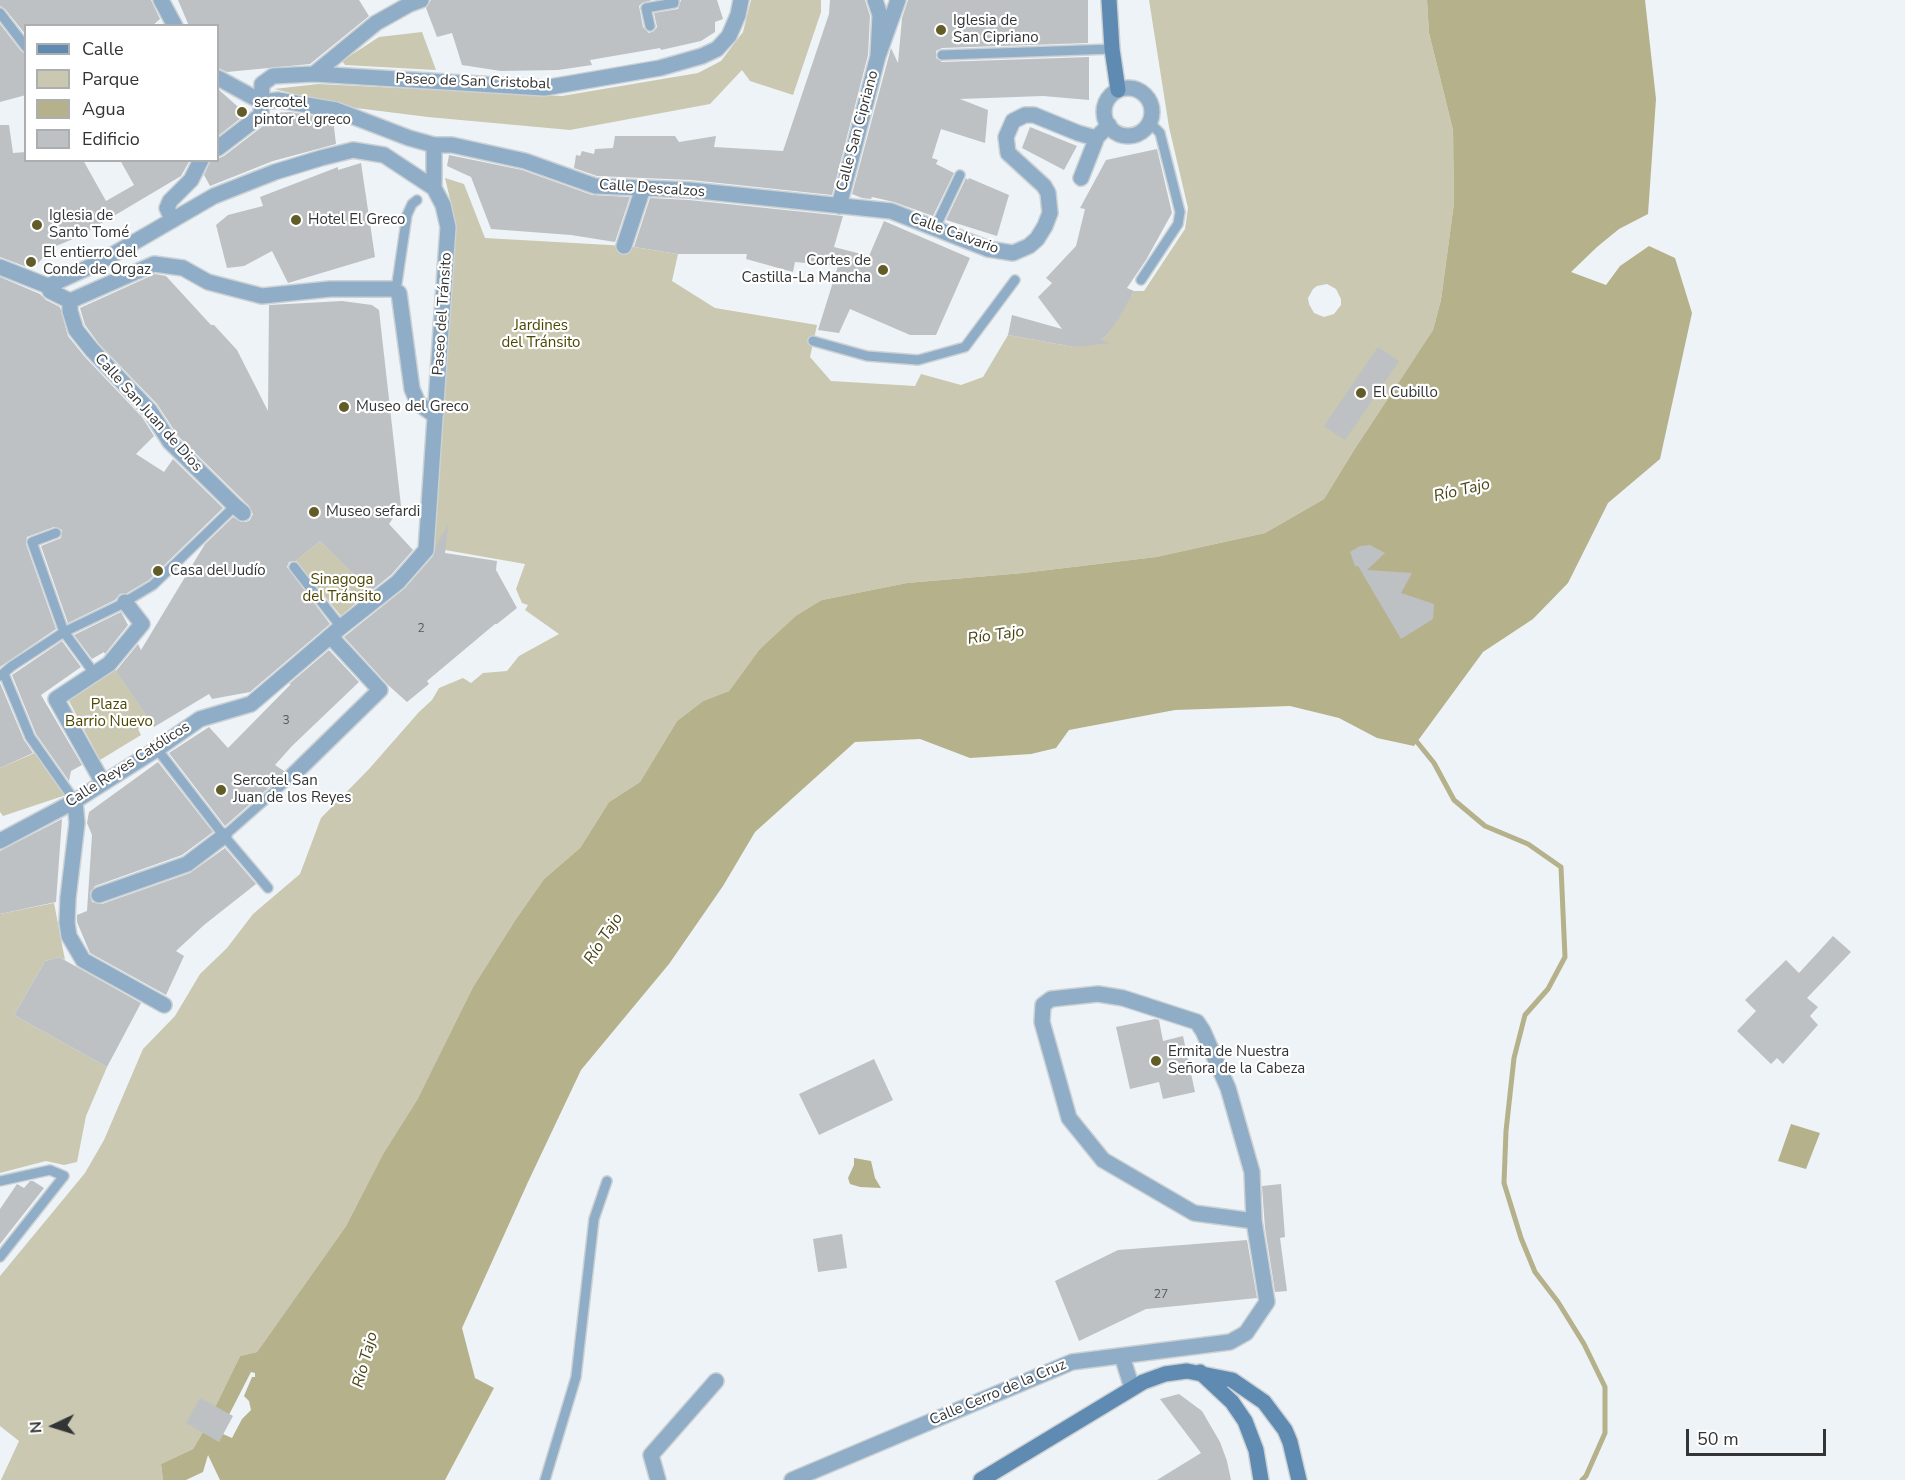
<!DOCTYPE html>
<meta charset="utf-8">
<style>
body{margin:0}
#map{position:relative;width:1905px;height:1480px;overflow:hidden;background:#eef3f7;font-family:"Nunito Sans",sans-serif}
canvas{display:block}
.legend{position:absolute;left:24px;top:24px;width:195px;height:138px;box-sizing:border-box;background:#fff;border:2px solid #adaeaf;margin:0;padding:8px 10px;list-style:none;font-size:18px;color:#333436}
.legend li{display:flex;align-items:center;gap:12px;height:30px}
.legend b{width:30px;border:2px solid #adaeaf}
.north{position:absolute;left:24px;top:1396px;width:60px;height:60px;-webkit-text-stroke:4px #fff;paint-order:stroke;rotate:266deg;font-size:16px;font-weight:700;line-height:24px;text-align:center;color:#333436}
.north::after{content:'';display:block;margin:auto;width:21px;height:27px;background:#333436;clip-path:polygon(50% 0,100% 100%,50% 72%,0 100%)}
.scale{position:absolute;left:1686px;top:1429px;width:140px;height:27px;box-sizing:border-box;border:3px solid #333436;border-top:0;padding-left:8px;font-size:18px;line-height:21px;white-space:nowrap;color:#333436;-webkit-text-stroke:4px #fff;paint-order:stroke}
</style>
<div id="map">
<canvas width="1905" height="1480"></canvas>
<ul class="legend">
<li><b style="height:8px;background:#5f8bb2"></b>Calle</li>
<li><b style="height:16px;background:#cac8b0"></b>Parque</li>
<li><b style="height:16px;background:#b5b18b"></b>Agua</li>
<li><b style="height:16px;background:#bdc1c4"></b>Edificio</li>
</ul>
<div class="north">N</div>
<div class="scale">50 m</div>
</div>
<script>
const c = document.querySelector('canvas').getContext('2d');
c.lineJoin = 'round';
function paint(path, color) {
  c.fillStyle = color;
  c.fill(path, 'evenodd');
}
function shape(rows) {
  const path = new Path2D();
  for (const r of rows) {
    if (r.length === 3) {
      path.moveTo(r[0] + r[2], r[1]);
      path.arc(r[0], r[1], r[2], 0, 2 * Math.PI);
      continue;
    }
    path.moveTo(r[0], r[1]);
    for (let i = 2; i < r.length; i += 2) path.lineTo(r[i], r[i + 1]);
  }
  return path;
}
function strokePath(path, color, width, dash) {
  c.strokeStyle = color;
  c.lineWidth = width;
  c.lineCap = dash ? 'butt' : 'round';
  c.setLineDash(dash || []);
  c.stroke(path);
}
function label(font, color, halo, rows, align = 'center') {
  c.font = font + ' "Nunito Sans",sans-serif';
  c.lineWidth = 4.5;
  c.setLineDash([]);
  c.textBaseline = 'middle';
  c.strokeStyle = halo;
  c.fillStyle = color;
  for (const [text, x, y, turn = 0] of rows) {
    c.save();
    c.translate(x, y);
    c.rotate((+turn || 0) * Math.PI / 180);
    c.textAlign = isNaN(turn) ? turn : align;
    if (halo) c.strokeText(text, 0, 0);
    c.fillText(text, 0, 0);
    c.restore();
  }
}
paint(shape([
 [751,0,821,0,821,12,793,95,750,81,742,70,710,104,570,130,428,117,348,107,274,89,318,84,562,96,698,73,721,61,743,32],
 [1149,0,1427,0,1429,33,1453,130,1454,203,1441,300,1433,330,1354,450,1324,499,1265,533,1156,557,1023,573,907,583,822,600,759,650,729,691,703,701,677,721,640,782,609,802,580,848,544,879,516,919,473,987,417,1100,383,1154,346,1226,257,1352,240,1356,203,1432,193,1449,161,1464,163,1480,1,1480,19,1441,0,1426,0,1276,85,1173,104,1140,143,1049,175,1016,200,974,227,948,253,914,300,874,321,818,369,769,419,712,432,700,439,688,463,678,471,683,483,673,507,671,519,656,559,634,525,610,528,605,522,603,516,589,525,564,434,548,456,224,445,178,464,184,485,238,627,246,678,254,672,281,715,308,817,325,810,357,831,381,915,386,921,374,961,385,983,377,1008,335,1074,347,1098,342,1107,335,1134,291,1144,291,1185,229,1188,208,1169,127],
 [1327,284,1336,289,1341,299,1341,305,1334,314,1324,317,1314,313,1309,304,1308,298,1313,289,1317,286],
 [422,32,436,70,345,65,342,61,379,37],
 [320,541,371,590,341,616,296,561],
 [113,666,150,721,138,729,141,735,100,760,68,699],
 [37,752,66,795,3,816,0,812,0,768],
 [54,903,65,960,59,957,45,961,14,1015,107,1067,86,1116,77,1162,64,1165,46,1161,0,1173,0,914]
]), '#cac8b0');
paint(shape([
 [1427,0,1645,0,1656,99,1648,214,1619,229,1597,247,1571,272,1606,285,1620,266,1649,246,1675,258,1692,313,1660,459,1608,503,1568,583,1533,619,1483,652,1414,746,1377,738,1339,718,1290,706,1175,710,1069,730,1056,748,1031,754,970,758,920,739,855,742,755,832,723,886,669,964,581,1070,528,1182,462,1328,475,1378,494,1388,445,1480,220,1480,208,1455,203,1472,186,1480,163,1480,161,1464,193,1449,203,1432,240,1356,257,1352,346,1226,383,1154,417,1100,473,987,516,919,544,879,580,848,609,802,640,782,677,721,703,701,729,691,759,650,796,616,822,600,907,583,1023,573,1156,557,1265,533,1324,499,1354,450,1433,330,1441,300,1454,203,1453,130,1429,33],
 [251,1372,255,1373,255,1377,252,1377,244,1396,249,1401,251,1410,242,1419,232,1438,223,1434,219,1441,216,1440],
 [1791,1124,1820,1133,1806,1169,1778,1161],
 [854,1158,871,1161,875,1178,881,1188,860,1187,850,1184,848,1178,854,1165]
]), '#b5b18b');
strokePath(shape([
 [1413,737,1434,763,1454,800,1485,826,1528,844,1561,867,1565,957,1548,989,1525,1015,1514,1058,1506,1131,1504,1183,1521,1238,1535,1272,1558,1302,1584,1344,1605,1387,1605,1433,1586,1476,1582,1480]
]), '#b5b18b', 5);
paint(shape([
 [0,0,151,0,160,19,152,26,26,26,26,35,5,9,0,6],
 [178,0,359,0,369,16,310,64,227,72,218,68,218,26,189,26],
 [431,0,652,0,642,3,639,6,643,27,649,33,654,31,657,27,654,13,678,9,681,0,717,0,723,19,715,22,715,32,701,41,661,50,660,48,590,60,592,65,558,70,501,71,462,65,452,33,437,37,426,8],
 [830,0,865,0,870,16,868,55,832,195,691,180,597,176,574,168,576,155,580,156,582,151,594,154,595,149,613,148,615,136,675,136,679,142,716,136,714,147,783,151,829,14],
 [908,0,1088,0,1088,43,942,48,936,51,936,58,942,62,1089,57,1089,100,1043,96,960,99,988,110,985,143,941,129,932,158,938,160,936,164,954,173,933,216,894,202,872,197,871,199,862,198,852,194,891,48,898,63,902,18],
 [0,24,21,51,26,54,26,95,0,102],
 [218,89,246,114,218,136],
 [290,112,333,119,336,144,273,161,210,186,204,175,210,162,224,156,267,123,274,113],
 [0,125,9,125,13,153,26,152,26,160,83,160,106,201,134,185,120,160,190,160,181,176,80,236,54,247,32,269,0,257],
 [1030,127,1077,146,1064,170,1022,148],
 [1157,149,1172,213,1146,260,1127,288,1134,291,1119,318,1107,335,1101,340,1110,343,1074,347,1008,335,1012,315,1062,329,1038,297,1052,283,1046,278,1076,246,1085,209,1080,208,1106,160],
 [449,155,522,170,592,195,630,197,615,242,571,235,491,229,471,177,447,166],
 [361,163,375,257,288,283,272,251,244,266,227,268,216,225,228,215,263,206,260,197,338,167,338,170],
 [966,178,968,180,969,178,1009,195,997,236,946,220],
 [650,198,689,200,843,216,834,247,869,256,884,221,970,258,936,335,910,335,850,309,839,333,818,330,838,266,795,262,793,272,746,259,747,254,678,254,634,247],
 [155,274,166,276,211,325,214,325,237,350,268,411,269,305,342,301,372,305,379,310,401,506,389,524,413,550,391,575,371,591,320,541,296,561,289,562,287,567,330,624,250,692,212,699,209,694,154,727,116,671,138,644,141,650,205,544,233,517,241,522,246,522,250,520,253,514,249,506,178,436,157,404,99,344,85,325,80,308],
 [0,277,40,294,46,300,60,307,68,336,85,357,142,417,154,436,136,454,164,472,173,459,223,508,149,580,127,593,120,594,115,600,68,623,41,546,61,538,62,530,54,527,27,537,26,544,56,629,0,667],
 [1378,347,1399,361,1345,440,1324,426],
 [448,525,445,553,497,561,496,570,517,608,497,624,495,624,427,681,429,684,407,702,388,685,344,637,405,588,433,556,436,546],
 [1370,545,1385,553,1367,570,1412,573,1401,593,1434,604,1433,619,1401,639,1358,566,1355,566,1350,552,1360,546],
 [121,612,128,625,105,654,104,652,92,659,74,635],
 [62,641,81,667,41,695,82,765,71,771,69,781,36,734,12,675],
 [329,650,359,682,292,746,275,765,284,771,283,775,225,826,169,753,209,727,228,748,291,684,289,684],
 [0,683,24,740,33,753,0,768],
 [158,762,213,832,182,855,95,886,90,893,92,902,102,904,190,873,225,848,256,884,204,925,176,951,184,956,166,995,90,953,77,922,77,915,87,911,92,835,87,823,89,812],
 [62,819,56,902,0,914,0,851],
 [1833,936,1851,952,1807,998,1818,1007,1810,1016,1818,1025,1783,1064,1777,1058,1771,1064,1737,1031,1756,1011,1745,1000,1786,960,1799,973],
 [59,957,141,1003,107,1067,14,1015,45,961],
 [1155,1019,1159,1020,1163,1041,1183,1036,1195,1092,1163,1099,1159,1082,1130,1089,1116,1027],
 [874,1059,893,1100,819,1135,799,1094],
 [30,1181,33,1181,44,1188,0,1244,0,1209,17,1184,24,1188],
 [1281,1184,1285,1237,1280,1238,1287,1291,1275,1292,1265,1228,1262,1186],
 [842,1234,847,1268,818,1272,813,1239],
 [1247,1240,1257,1298,1146,1309,1079,1341,1055,1281,1118,1250],
 [1179,1394,1202,1411,1220,1442,1227,1461,1231,1480,1157,1480,1201,1453,1160,1399],
 [200,1398,233,1416,219,1442,186,1423]
]), '#bdc1c4');
const lane = shape([
 [0,13,26,47],
 [650,26,646,8,674,3,674,0],
 [942,55,1112,49],
 [935,228,960,175],
 [1141,280,1178,224,1180,212,1160,133,1149,122],
 [393,289,397,283,407,215,412,204,417,200],
 [813,341,867,356,918,360,965,347,1015,280],
 [56,533,32,542,64,632,94,673],
 [294,567,341,627],
 [4,674,30,737,75,801],
 [0,676,12,666,64,632,118,606,153,585,235,506],
 [157,749,224,836,268,888],
 [224,836,292,776],
 [0,1181,50,1170,64,1176,0,1257],
 [545,1480,576,1377,594,1219,607,1181]
]);
const street = shape([
 [161,0,175,26],
 [875,0,880,15,878,56,898,0],
 [314,74,376,23,410,4,421,0],
 [218,78,262,102],
 [1128,112,24],
 [262,102,278,100,336,110,409,138,434,145,452,145,525,161,595,186,690,190,891,211,988,249,1013,253,1029,246,1037,239,1045,226,1050,213,1048,193,1044,186,1008,153,1006,137,1013,121,1025,115,1034,115,1078,133,1092,137,1097,137,1109,125],
 [218,148,261,115,262,84,273,76,314,74,544,88,660,68,702,56,717,49,729,36,738,15,741,0],
 [1081,178,1097,137],
 [839,206,878,56],
 [172,219,167,208,170,201,191,180,201,160],
 [624,246,643,188],
 [0,267,48,286],
 [70,301,154,264,183,268,208,282,262,296,330,289,393,289,399,293,412,389,418,403,430,412,436,413],
 [70,301,50,291,48,286,100,262,214,196,275,172,321,158,353,150,384,155,434,188],
 [70,301,70,311,76,330,92,350,150,411,170,442,235,506,243,513],
 [292,776,380,690,331,637],
 [103,783,56,699,109,664,142,624,125,602],
 [75,801,77,823,68,898,67,923,69,936,83,960,164,1005],
 [0,841,75,801,157,749,200,719,251,704,341,627,398,582,426,550,448,227,443,205,434,188,434,145],
 [99,895,187,864,224,836],
 [1122,1356,1132,1388],
 [658,1480,651,1455,716,1381],
 [792,1480,1072,1362,1230,1342,1246,1333,1267,1302,1254,1221,1252,1172,1228,1088,1203,1031,1197,1022,1123,998,1098,994,1051,999,1043,1005,1042,1022,1069,1118,1103,1160,1194,1213,1254,1221]
]);
const secondary = shape([
 [1109,0,1112,49,1118,90],
 [1200,1372,1232,1402,1245,1421,1256,1450,1261,1480],
 [981,1480,1143,1382,1165,1374,1187,1371,1232,1380,1264,1402,1285,1430,1290,1442,1299,1480]
]);
strokePath(lane, '#ccd1d4', 12);
strokePath(street, '#ccd1d4', 18);
strokePath(secondary, '#ccd1d4', 18);
strokePath(lane, '#90adc8', 9);
strokePath(street, '#90adc8', 15);
strokePath(secondary, '#5f8bb2', 15);
for (const [x, y, r, color] of [
 [941,30,6,"#625c28"],
 [242,112,6,"#625c28"],
 [296,220,6,"#625c28"],
 [37,225,6,"#625c28"],
 [31,262,6,"#625c28"],
 [883,270,6,"#625c28"],
 [1361,393,6,"#625c28"],
 [344,407,6,"#625c28"],
 [314,512,6,"#625c28"],
 [158,571,6,"#625c28"],
 [221,790,6,"#625c28"],
 [1156,1061,6,"#625c28"]
]) {
  const dot = new Path2D();
  dot.arc(x, y, r, 0, 2 * Math.PI);
  c.fillStyle = color;
  c.fill(dot);
  strokePath(dot, '#fff', 2);
}
label('12px', '#56575a', null, [
 ["2",421,629],
 ["3",286,721],
 ["27",1161,1295]
]);
label('15px', '#333436', '#fff', [
 ["Iglesia de",953,21],
 ["San Cipriano",953,38],
 ["sercotel",254,103],
 ["pintor el greco",254,120],
 ["Iglesia de",49,216],
 ["Santo Tomé",49,233],
 ["Hotel El Greco",308,220],
 ["El entierro del",43,253],
 ["Conde de Orgaz",43,270],
 ["Cortes de",871,261,"right"],
 ["Castilla-La Mancha",871,278,"right"],
 ["El Cubillo",1373,393],
 ["Museo del Greco",356,407],
 ["Museo sefardi",326,512],
 ["Casa del Judío",170,571],
 ["Sercotel San",233,781],
 ["Juan de los Reyes",233,798],
 ["Ermita de Nuestra",1168,1052],
 ["Señora de la Cabeza",1168,1069]
], 'left');
label('15px', '#333436', '#fff', [
 ["Paseo de San Cristobal",473,82,2],
 ["Calle San Cipriano",858,131,-75],
 ["Calle Descalzos",652,189,4],
 ["Calle Calvario",954,234,20],
 ["Paseo del Tránsito",443,314,-86],
 ["Calle San Juan de Dios",148,413,48],
 ["Calle Reyes Católicos",128,765,-33],
 ["Calle Cerro de la Cruz",998,1393,-23]
]);
label('15px', '#4d4600', '#fff', [
 ["Jardines",541,326],
 ["del Tránsito",541,343],
 ["Sinagoga",342,580],
 ["del Tránsito",342,597],
 ["Plaza",109,705],
 ["Barrio Nuevo",109,722]
]);
label('italic 16px', '#494414', '#fff', [
 ["Río Tajo",1462,491,-13],
 ["Río Tajo",996,636,-8],
 ["Río Tajo",604,939,-57],
 ["Río Tajo",366,1360,-75]
]);
</script>
